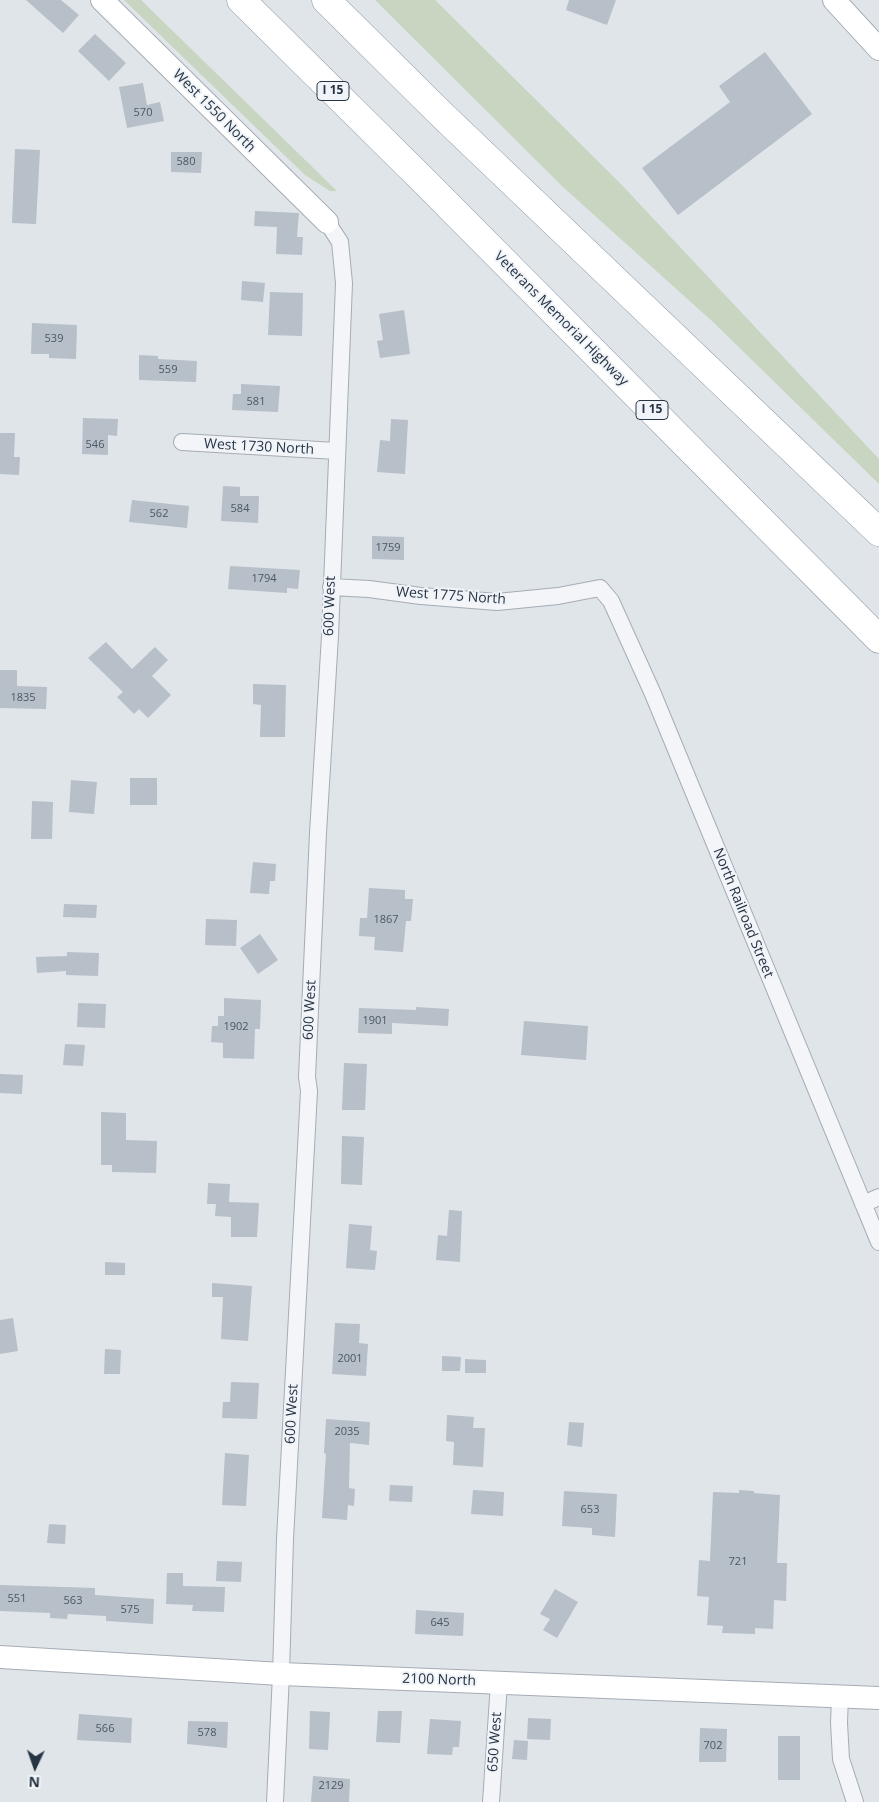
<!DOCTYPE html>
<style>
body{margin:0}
#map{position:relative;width:879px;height:1802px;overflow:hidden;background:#e0e5ea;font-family:"Open Sans",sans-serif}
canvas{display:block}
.north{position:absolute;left:10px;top:1742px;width:50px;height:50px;-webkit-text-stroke:4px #f0f4f8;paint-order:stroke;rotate:183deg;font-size:14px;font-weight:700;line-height:20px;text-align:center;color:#273444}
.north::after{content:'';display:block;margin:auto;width:18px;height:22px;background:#273444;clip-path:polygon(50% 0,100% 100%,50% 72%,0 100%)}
</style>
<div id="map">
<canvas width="879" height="1802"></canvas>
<div class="north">N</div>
</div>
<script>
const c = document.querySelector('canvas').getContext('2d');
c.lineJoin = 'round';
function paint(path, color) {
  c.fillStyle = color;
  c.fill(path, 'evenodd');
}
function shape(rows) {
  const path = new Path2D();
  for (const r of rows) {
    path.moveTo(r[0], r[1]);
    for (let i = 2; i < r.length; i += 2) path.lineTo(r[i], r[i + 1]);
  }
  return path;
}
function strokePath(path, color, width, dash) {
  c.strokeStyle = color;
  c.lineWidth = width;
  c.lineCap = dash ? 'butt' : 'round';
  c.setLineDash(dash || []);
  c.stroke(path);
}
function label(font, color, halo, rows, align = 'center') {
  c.font = font + ' "Open Sans",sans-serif';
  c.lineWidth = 4;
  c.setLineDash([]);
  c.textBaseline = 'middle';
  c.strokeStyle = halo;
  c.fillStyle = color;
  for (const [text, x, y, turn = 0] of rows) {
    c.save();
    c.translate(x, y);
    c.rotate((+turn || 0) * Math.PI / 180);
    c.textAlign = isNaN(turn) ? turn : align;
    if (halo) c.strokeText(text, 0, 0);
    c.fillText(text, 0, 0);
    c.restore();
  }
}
paint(shape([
 [124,0,141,0,337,191,330,191,305,175],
 [375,0,435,0,619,182,879,459,879,484,713,322,563,187]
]), '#c8d5c0');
paint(shape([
 [26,0,61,0,79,15,63,33],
 [569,0,616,0,607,25,566,10],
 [95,34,126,63,109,81,78,51],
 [765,52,812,114,678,215,642,168,730,102,719,86],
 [143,83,147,105,160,102,164,121,127,128,119,87],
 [15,149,40,150,36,224,12,223],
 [171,152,202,152,201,173,171,172],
 [255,211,299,213,297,237,303,237,302,255,276,254,277,227,254,226],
 [242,281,265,283,263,302,241,300],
 [270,292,303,293,302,336,268,335],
 [404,310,410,354,380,358,377,341,383,340,379,314],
 [32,323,77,325,76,359,49,358,49,354,31,354],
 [139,355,158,356,158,359,197,361,196,382,139,380],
 [241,384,280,386,278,412,232,410,233,394,241,394],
 [83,418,118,419,117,436,108,435,108,455,82,454],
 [391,419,408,420,405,474,377,472,380,440,390,441],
 [0,433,15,433,14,457,20,457,19,475,0,474],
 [223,486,240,487,240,496,259,496,258,523,221,521],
 [132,500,189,506,187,528,129,522],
 [372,536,404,537,404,560,372,559],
 [230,566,300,570,298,589,287,588,287,593,228,589],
 [106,642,132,669,155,647,168,660,152,676,171,695,148,718,139,709,134,714,117,697,123,692,88,658],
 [0,670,17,670,17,686,47,687,46,709,0,708],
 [253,684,286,685,285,737,260,737,261,705,253,704],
 [130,778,157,778,157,805,130,805],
 [71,780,97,782,94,814,69,812],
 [32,801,53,802,52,839,31,839],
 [253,862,276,864,275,881,270,881,269,894,250,893],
 [369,888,405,890,405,899,413,899,411,921,406,921,403,952,374,950,375,937,359,936,360,918,367,918],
 [64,904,97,905,96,918,63,917],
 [206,919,237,920,236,946,205,945],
 [260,934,278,960,258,974,240,948],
 [67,952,99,953,98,976,66,975,66,971,37,973,36,957,67,956],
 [224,998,261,1000,260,1029,255,1029,254,1059,223,1058,223,1043,211,1042,212,1026,218,1026,218,1016,224,1016],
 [78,1003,106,1004,105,1028,77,1027],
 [416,1007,449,1009,448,1026,392,1023,392,1034,358,1033,359,1008,416,1010],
 [524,1021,588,1026,586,1060,521,1055],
 [65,1044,85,1045,83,1066,63,1065],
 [344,1063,367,1064,365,1110,342,1110],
 [0,1074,23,1075,22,1094,0,1093],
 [101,1112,126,1113,126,1140,157,1141,156,1173,112,1172,112,1165,101,1165],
 [342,1136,364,1137,362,1185,341,1184],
 [208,1183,230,1184,229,1202,259,1203,257,1237,231,1237,231,1217,215,1216,216,1204,207,1204],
 [449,1210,462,1211,460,1262,436,1260,438,1235,447,1236],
 [349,1224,372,1226,370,1250,377,1251,375,1270,346,1268],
 [105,1262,125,1263,125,1275,105,1275],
 [212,1283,252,1286,248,1341,221,1339,223,1297,212,1297],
 [13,1318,18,1351,0,1354,0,1320],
 [335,1323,360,1324,359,1343,368,1344,366,1376,332,1374],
 [105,1349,121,1350,120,1374,104,1374],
 [442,1356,461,1357,460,1371,442,1371],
 [465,1359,486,1360,486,1373,465,1373],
 [231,1382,259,1383,257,1419,222,1418,223,1402,230,1402],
 [447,1415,474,1417,473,1428,485,1428,483,1467,453,1465,454,1442,446,1441],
 [326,1419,370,1422,369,1445,350,1443,349,1488,355,1489,354,1506,348,1505,347,1520,322,1518,326,1454,324,1453],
 [569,1422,584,1423,582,1447,567,1445],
 [225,1453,249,1455,246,1506,222,1505],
 [390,1485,413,1486,412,1502,389,1501],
 [473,1490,504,1492,503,1516,471,1514],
 [739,1490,754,1491,754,1493,780,1495,777,1563,787,1563,786,1601,774,1600,773,1629,755,1628,755,1634,722,1633,723,1626,707,1625,709,1597,697,1596,699,1560,710,1561,713,1492,739,1493],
 [564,1491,617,1494,615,1537,592,1535,592,1528,562,1526],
 [49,1524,66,1525,65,1544,47,1543],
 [217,1561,242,1562,241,1582,216,1581],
 [167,1573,183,1573,183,1586,225,1587,224,1612,192,1611,193,1605,166,1604],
 [0,1585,95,1588,95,1595,154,1599,153,1624,106,1621,106,1616,68,1614,67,1619,50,1618,50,1613,0,1611],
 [555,1589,578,1602,557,1638,543,1630,550,1619,540,1614],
 [416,1610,464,1613,463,1636,415,1634],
 [310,1711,330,1712,328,1750,309,1749],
 [378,1711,402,1711,400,1743,376,1742],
 [79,1714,132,1718,131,1743,77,1740],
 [528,1718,551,1719,550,1740,527,1739],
 [430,1719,461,1721,459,1747,453,1747,452,1755,427,1754],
 [188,1721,228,1722,227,1748,187,1744],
 [700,1728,727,1729,726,1762,699,1762],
 [778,1736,800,1736,800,1780,778,1780],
 [514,1740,528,1741,527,1760,512,1759],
 [313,1776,350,1779,349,1802,311,1802]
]), '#b7bfc9');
const street = shape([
 [182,442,336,451],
 [331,587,369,589,421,596,497,602,558,596,600,588,611,601,653,694,879,1242],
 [863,1204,879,1197],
 [840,1696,839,1723,841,1759,855,1802],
 [275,1802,281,1674,285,1539,309,1091,307,1077,318,833,330,636,344,283,340,242,327,222],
 [491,1802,499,1683]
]);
const secondary = shape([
 [102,0,327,222],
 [834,0,879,49],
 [0,1657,281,1674,879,1698]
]);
const highway = shape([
 [241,0,425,182,879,639],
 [326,0,440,113,879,532]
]);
strokePath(street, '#a5acb5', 18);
strokePath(secondary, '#a5acb5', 24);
strokePath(highway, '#8694a3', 29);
strokePath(street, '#f3f5f8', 16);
strokePath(secondary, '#fff', 22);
strokePath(highway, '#fff', 28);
label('11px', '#4b5765', null, [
 ["570",143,113],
 ["580",186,162],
 ["539",54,339],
 ["559",168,370],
 ["581",256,402],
 ["546",95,445],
 ["584",240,509],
 ["562",159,514],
 ["1759",388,548],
 ["1794",264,579],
 ["1835",23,698],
 ["1867",386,920],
 ["1901",375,1021],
 ["1902",236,1027],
 ["2001",350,1359],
 ["2035",347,1432],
 ["653",590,1510],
 ["721",738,1562],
 ["551",17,1599],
 ["563",73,1601],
 ["575",130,1610],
 ["645",440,1623],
 ["566",105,1729],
 ["578",207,1733],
 ["702",713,1746],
 ["2129",331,1786]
]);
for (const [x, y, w] of [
 [333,91,32],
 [652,410,32]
]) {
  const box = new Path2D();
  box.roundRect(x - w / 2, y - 9.5, w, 19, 4);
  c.fillStyle = '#f0f4f8';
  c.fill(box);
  strokePath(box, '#273444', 1);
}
label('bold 12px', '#273444', null, [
 ["I 15",333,91],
 ["I 15",652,410]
]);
label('14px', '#273444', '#f0f4f8', [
 ["West 1550 North",214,111,45],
 ["Veterans Memorial Highway",561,319,45],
 ["West 1730 North",259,447,3],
 ["West 1775 North",451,596,4],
 ["600 West",330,606,-88],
 ["North Railroad Street",743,913,68],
 ["600 West",310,1010,-87],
 ["600 West",292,1414,-87],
 ["2100 North",439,1680,2],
 ["650 West",495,1742,-86]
]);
</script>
